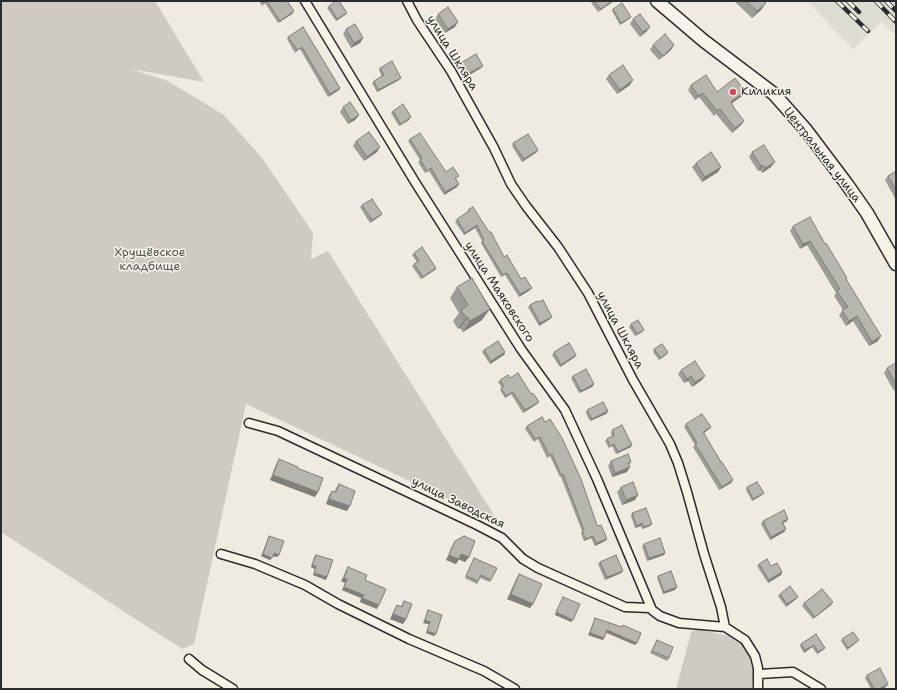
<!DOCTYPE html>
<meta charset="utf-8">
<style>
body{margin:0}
#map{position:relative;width:897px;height:690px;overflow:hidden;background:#efebe0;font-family:"Shantell Sans",sans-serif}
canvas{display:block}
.frame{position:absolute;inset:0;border:2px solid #2b2b2b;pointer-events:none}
</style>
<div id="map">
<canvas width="897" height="690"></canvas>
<div class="frame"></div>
</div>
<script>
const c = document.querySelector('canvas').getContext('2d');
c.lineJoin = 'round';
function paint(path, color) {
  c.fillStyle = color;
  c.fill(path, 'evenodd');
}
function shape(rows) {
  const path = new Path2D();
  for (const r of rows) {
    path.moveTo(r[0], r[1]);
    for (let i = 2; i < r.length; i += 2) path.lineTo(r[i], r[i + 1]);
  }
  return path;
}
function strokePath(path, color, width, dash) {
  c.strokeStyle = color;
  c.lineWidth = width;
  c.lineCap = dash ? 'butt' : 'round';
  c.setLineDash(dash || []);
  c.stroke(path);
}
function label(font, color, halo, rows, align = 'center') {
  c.font = font + ' "Shantell Sans",sans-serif';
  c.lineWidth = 3;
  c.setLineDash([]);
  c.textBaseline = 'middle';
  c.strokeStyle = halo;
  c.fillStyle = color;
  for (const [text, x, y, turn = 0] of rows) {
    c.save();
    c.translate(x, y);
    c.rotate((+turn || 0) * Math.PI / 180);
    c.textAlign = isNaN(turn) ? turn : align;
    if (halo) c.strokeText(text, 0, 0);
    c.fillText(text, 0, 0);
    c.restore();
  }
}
paint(shape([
 [807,1,896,1,896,36,882,21,853,49]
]), '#dedbd1');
paint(shape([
 [1,1,155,1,204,82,131,69,168,81,224,115,263,159,313,233,311,259,328,251,499,523,246,404,194,644,182,649,1,532],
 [697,629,729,636,748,649,754,667,752,689,676,689,691,633]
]), '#cfcbc2');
const minor = shape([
 [305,1,415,182,521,349,565,410,597,479,652,610,660,616,679,623,725,627],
 [407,1,417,20,451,71,494,148,511,184,526,206,558,247,588,293,633,380,670,444,678,463,687,492,704,554,721,607,725,627,745,640,755,656,758,668,758,689],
 [249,423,278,431,477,525,502,538,523,559,538,568,625,607,650,608],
 [221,554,255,564,305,585,338,604,409,639,484,671,515,689],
 [189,659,202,670,233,689],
 [759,674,793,672,821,689]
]);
const secondary = shape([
 [657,1,704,41,774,94,806,130,846,183,867,213,896,264]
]);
strokePath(minor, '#2b2b2b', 11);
strokePath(secondary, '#2b2b2b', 15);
strokePath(minor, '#f7f3e8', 8);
strokePath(secondary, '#f7f3e8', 12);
const rail = shape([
 [837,1,868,31],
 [848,1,859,12],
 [876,1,896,22],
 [886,1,896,11]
]);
strokePath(rail, '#2b2b2b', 4.5);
strokePath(rail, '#f7f3e8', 3, [9]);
paint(shape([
 [259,1,287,1,294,11,292,14,278,23,265,3,262,6],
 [590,1,613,1,611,3,598,12],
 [734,1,764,1,761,10,752,18],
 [329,6,347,13,345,15,336,21,327,8],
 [613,9,629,19,620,25,612,11],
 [438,14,455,27,445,33,435,19],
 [633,19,647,31,640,37,630,24],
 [303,27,340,88,339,90,328,97,300,49,295,53,287,39,288,37],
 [346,29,363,38,360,43,351,48,343,34],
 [653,45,671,50,659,60,650,50],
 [461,63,483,66,481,68,466,77,459,65],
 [380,68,399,80,377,92,372,83,374,81,382,77,379,70],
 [609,75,630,85,617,94,606,79],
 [691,85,717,92,742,96,732,103,734,108,744,121,741,125,732,133,716,114,714,116,699,97,695,100,688,90],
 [343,107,359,115,355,120,348,124,340,112],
 [393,111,409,120,399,126,391,113],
 [410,139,446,172,457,179,456,179,459,184,457,187,444,195,429,171,425,173,418,162,420,160,408,141],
 [356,141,377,152,364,161,353,146],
 [513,143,537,152,522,162,512,146],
 [752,152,771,167,762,173,760,170,758,171,749,157],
 [696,163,721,167,718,172,702,182,692,167],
 [896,171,896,200,885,180,888,176],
 [362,205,380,216,370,223,360,207],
 [469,209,521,279,530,290,519,297,505,275,501,277,481,243,482,241,475,228,464,235,455,222,457,219,467,213,467,212],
 [793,226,825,244,847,278,846,279,878,341,869,346,853,321,846,326,839,315,843,310,834,296,836,293,807,245,800,249,790,231],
 [414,253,436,268,435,270,421,279,412,266,414,264,417,262,412,255],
 [457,287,482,320,463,332,460,328,458,329,453,321,459,313,450,298],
 [538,302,550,319,539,326,528,307,530,305],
 [631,324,642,332,635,336,629,327],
 [654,349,667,354,659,360,653,352],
 [484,350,505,352,504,355,490,364,482,352],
 [554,352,575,357,560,367,552,355],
 [896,363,896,389,894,391,884,373,887,368],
 [681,370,702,380,692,387,688,381,684,383,678,374],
 [573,376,594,384,592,387,579,393,571,378],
 [510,378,537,404,523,413,511,394,505,398,500,390,502,388,498,382,500,380],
 [587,410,608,411,606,414,590,421,586,413],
 [542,417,597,525,607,539,605,541,595,546,591,538,584,541,581,533,582,531,561,477,560,477,550,456,547,458,538,439,534,442,525,429,527,426],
 [686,424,711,427,708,430,704,433,721,462,733,480,731,483,719,490,693,447,695,445,684,427],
 [612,430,631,447,616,454,612,446,609,448,605,441,607,439,612,436,611,433],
 [279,459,297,468,318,492,315,497,270,480,276,464],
 [611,461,631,462,629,465,627,472,612,477,608,466],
 [339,484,347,511,326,504,329,495,332,491,335,491,336,488],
 [621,487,635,500,622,505,617,492],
 [747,487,764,493,762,495,752,501,746,490],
 [632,513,650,526,642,529,641,526,635,528,631,516],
 [763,521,787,521,783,523,786,529,784,532,770,540,761,524],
 [269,536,279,555,277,557,273,556,270,560,261,556,268,538],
 [455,541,469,557,465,562,459,559,456,564,446,560,452,546],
 [644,544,664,555,647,561,642,546],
 [316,555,327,577,326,580,313,575,315,569,311,567,314,557],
 [474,558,491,580,490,582,480,578,477,584,465,578],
 [600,562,621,573,605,580,598,564],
 [759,564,771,566,782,572,781,575,768,583,757,566],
 [348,567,365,580,377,609,360,602,361,598,342,590,345,583,341,581,346,570],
 [519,574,530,608,507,599,516,579],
 [658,576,675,590,663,594,657,578],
 [780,594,796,599,786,607,778,596],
 [404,601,406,619,403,624,390,619,394,610,397,605,401,606],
 [833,602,831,605,813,619,802,606,804,603],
 [428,610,434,636,426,633,429,624,423,623,427,612],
 [595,618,635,645,606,633,603,640,588,635,594,620],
 [816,634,825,648,823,650,817,654,812,647,804,653,800,646,801,644],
 [842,639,857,642,847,650,841,641],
 [657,640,669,658,667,661,650,653],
 [867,675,887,686,882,689,871,689,865,678]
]), '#9e9c96');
paint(shape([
 [612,1,613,1,611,3,598,12,601,9],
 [766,3,761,10,752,18,757,11],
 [294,11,292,14,278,23,280,21],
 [347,13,345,15,336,21,337,19],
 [631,17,629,19,620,25,621,23],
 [458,22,455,27,445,33,448,29],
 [650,27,647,31,640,37,643,32],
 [363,38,360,43,351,48,354,43],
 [674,45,671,50,659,60],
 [483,66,481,68,466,77,467,74],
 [401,78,399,80,377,92,378,90],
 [633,80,630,85,617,94,620,90],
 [340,88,339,90,328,97,330,94],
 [745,91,742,96,728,106,731,102],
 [703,93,699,97,695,100,698,96],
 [359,115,355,120,348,124,351,120],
 [411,117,409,120,399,126,401,124],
 [744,121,741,125,732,133,735,128],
 [380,147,377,152,364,161,367,157],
 [538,150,537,152,522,162,524,159],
 [775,162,771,167,762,173,765,168],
 [763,165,760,170,758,171,761,166],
 [721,167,718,172,702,182,705,177],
 [459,184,457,187,444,195,445,192],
 [382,214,380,216,370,223,372,220],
 [477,225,475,228,464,235,465,233],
 [810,241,807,245,800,249,803,244],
 [436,268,435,270,421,279,423,277],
 [532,288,530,290,519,297,520,294],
 [490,309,482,320,463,332,470,321],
 [857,316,853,321,846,326,849,321],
 [468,317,460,328,458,329,466,318],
 [552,317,550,319,539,326,540,323],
 [644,330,642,332,635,336,637,334],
 [881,336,878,341,869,346,872,342],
 [505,352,504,355,490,364,491,361],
 [668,352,667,354,659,360,661,358],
 [576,355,575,357,560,367,561,365],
 [691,376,688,381,684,383,687,379],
 [705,376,702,380,692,387,695,382],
 [594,384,592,387,579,393,581,391],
 [513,392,511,394,505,398,506,396],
 [539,402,537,404,523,413,525,410],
 [608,411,606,414,590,421,592,419],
 [711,427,708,430,701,435,703,432],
 [632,445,631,447,616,454,618,452],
 [630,467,627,472,612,477,615,473],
 [273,475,318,492,315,497,270,480],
 [733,480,731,483,719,490,722,487],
 [764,493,762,495,752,501,753,499],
 [638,495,635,500,622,505,626,500],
 [329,499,350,506,347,511,326,504],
 [788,519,787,521,780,525,782,522],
 [642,523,641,526,635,528,637,526],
 [652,524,650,526,642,529,644,527],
 [786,529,784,532,770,540,771,537],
 [593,536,591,538,584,541,586,539],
 [607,539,605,541,595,546,596,543],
 [274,553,279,555,277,557,272,556],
 [665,553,664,555,647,561,649,558],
 [263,554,272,558,270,560,261,556],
 [461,554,469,557,465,562,458,559],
 [449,555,459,559,456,564,446,560],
 [312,565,316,566,315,569,311,567],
 [623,571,621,573,605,580,607,577],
 [782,572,781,575,768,583,769,580],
 [314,573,327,577,326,580,313,575],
 [344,578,347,579,345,583,341,581],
 [344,587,364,595,361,598,342,590],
 [677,587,675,590,663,594,664,592],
 [511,594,533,604,530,608,507,599],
 [798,597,796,599,786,607,787,604],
 [362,598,379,605,377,609,360,602],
 [833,602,831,605,813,619,815,617],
 [556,612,573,620,571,622,555,615],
 [393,614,406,619,403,624,390,619],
 [425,620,430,622,429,624,423,623],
 [607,630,637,643,635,645,606,632],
 [427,631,436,634,434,636,426,633],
 [590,633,604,638,603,640,588,635],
 [859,640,857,642,847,650,848,648],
 [814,645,812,647,804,653,805,650],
 [825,648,823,650,817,654,818,652],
 [888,684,887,686,882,689,879,689]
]), '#817f7a');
const building = shape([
 [262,1,267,1,264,3,262,1],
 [267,1,287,1,294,11,280,21,267,1],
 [336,1,339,1,347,13,337,19,329,6,336,1],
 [594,1,612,1,601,9,594,1],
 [746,1,764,1,766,3,757,11,746,1],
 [622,3,631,17,621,23,613,9,622,3],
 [448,7,458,22,448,29,438,14,448,7],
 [640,14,650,27,643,32,633,19,640,14],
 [355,24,363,38,354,43,346,29,355,24],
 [303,27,340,88,330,94,302,47,297,50,288,37,303,27],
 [665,34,674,45,663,56,653,45,665,34],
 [476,54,483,66,467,74,461,63,476,54],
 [392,61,401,78,378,90,374,81,384,75,380,68,392,61],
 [623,65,633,80,620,90,609,75,623,65],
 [706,75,717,92,735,78,745,91,731,102,734,108,744,121,735,128,720,109,717,111,703,93,698,96,691,85,706,75],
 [350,102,359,115,351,120,343,107,350,102],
 [403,104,411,117,401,124,393,111,403,104],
 [369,132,380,147,367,157,356,141,369,132],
 [420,133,446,172,453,167,459,176,455,178,459,184,445,192,431,168,427,171,420,159,422,158,410,139,420,133],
 [528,134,538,150,524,159,513,143,528,134],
 [764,145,775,162,765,168,763,165,761,166,752,152,764,145],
 [711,152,721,167,705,177,696,163,711,152],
 [896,171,896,190,888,176,896,171],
 [372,199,382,214,372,220,362,205,372,199],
 [473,207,489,232,491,232,504,257,507,255,521,279,525,277,532,288,520,294,507,273,503,275,482,241,484,240,477,225,465,233,457,219,469,211,469,209,473,207],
 [810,217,825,244,826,243,847,278,846,279,881,336,872,342,857,316,849,321,842,310,848,307,837,291,840,289,810,241,803,244,793,226,810,217],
 [422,247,436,268,423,277,414,264,419,261,414,253,422,247],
 [472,278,490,309,470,321,468,317,466,318,461,310,468,305,457,287,472,278],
 [543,300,552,317,540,323,530,305,537,301,538,302,543,300],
 [638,320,644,330,637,334,631,324,638,320],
 [498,341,505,352,491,361,484,350,498,341],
 [569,343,576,355,561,365,554,352,569,343],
 [662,344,668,352,661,358,654,349,662,344],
 [695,361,705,376,695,382,691,376,687,379,681,370,695,361],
 [896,363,896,384,887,368,896,363],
 [586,369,594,384,581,391,573,376,586,369],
 [518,373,531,394,533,393,539,402,525,410,513,392,506,396,501,388,504,386,500,380,508,375,510,378,518,373],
 [603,402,608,411,592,419,587,410,603,402],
 [702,414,711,427,703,432,721,462,722,462,733,480,722,487,695,444,697,443,686,424,702,414],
 [542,417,545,422,550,419,562,438,581,479,597,525,598,526,601,525,607,539,596,543,593,536,586,539,582,531,584,530,563,474,561,475,552,454,549,455,540,437,535,439,527,426,542,417],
 [622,425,632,445,618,452,614,444,610,446,607,439,614,435,612,430,622,425],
 [628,454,631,462,628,463,630,467,615,473,611,461,628,454],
 [279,459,298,467,297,468,323,478,318,492,273,475,279,459],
 [633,482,638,495,626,500,621,487,633,482],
 [757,482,764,493,753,499,747,487,757,482],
 [339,484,355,491,350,506,329,499,332,491,336,492,339,484],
 [646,508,652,524,644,527,642,523,637,526,632,513,646,508],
 [784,510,788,519,782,522,786,529,771,537,763,521,784,510],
 [269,536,284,541,279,555,274,553,272,558,263,554,269,536],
 [464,536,475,541,469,557,461,554,459,559,449,555,455,541,464,536],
 [660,538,665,553,649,558,644,544,660,538],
 [316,555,333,560,327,577,314,573,316,566,312,565,316,555],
 [616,555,623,571,607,577,600,562,616,555],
 [474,558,497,568,491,580,481,575,478,581,466,576,474,558],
 [767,559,771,566,777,563,782,572,769,580,759,564,767,559],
 [348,567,367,575,365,580,386,589,379,605,362,598,364,595,344,587,347,579,344,578,348,567],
 [671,571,677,587,664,592,658,576,671,571],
 [519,574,542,584,533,604,511,594,519,574],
 [790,586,798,597,787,604,780,594,790,586],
 [822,589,833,602,815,617,804,603,822,589],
 [563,597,580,604,573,620,556,612,563,597],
 [404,601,412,604,406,619,393,614,397,605,402,607,404,601],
 [428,610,442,615,436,634,427,631,430,622,425,620,428,610],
 [595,618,622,627,623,625,641,633,637,643,607,630,604,638,590,633,595,618],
 [853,632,859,640,848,648,842,639,853,632],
 [816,634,825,648,818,652,814,645,805,650,801,644,816,634],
 [657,640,673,647,669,658,652,651,657,640],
 [880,668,888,684,879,689,874,689,867,675,880,668]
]);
paint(building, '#b8b5ae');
strokePath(building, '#817f7a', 1);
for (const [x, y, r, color] of [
 [733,92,4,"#d1495b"]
]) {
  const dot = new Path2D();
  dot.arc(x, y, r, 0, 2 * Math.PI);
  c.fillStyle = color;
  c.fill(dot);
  strokePath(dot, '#f7f3e8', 1.5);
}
label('12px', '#2b2b2b', '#f7f3e8', [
 ["улица Шкляра",452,53,58],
 ["Центральная улица",822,155,52],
 ["улица Маяковского",499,292,57],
 ["улица Шкляра",620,330,62],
 ["улица Заводская",458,503,26]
]);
label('12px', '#2b2b2b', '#f7f3e8', [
 ["Киликия",741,92]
], 'left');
label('12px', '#545351', '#f7f3e8', [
 ["Хрущёвское",150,253],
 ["кладбище",150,267]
]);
</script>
